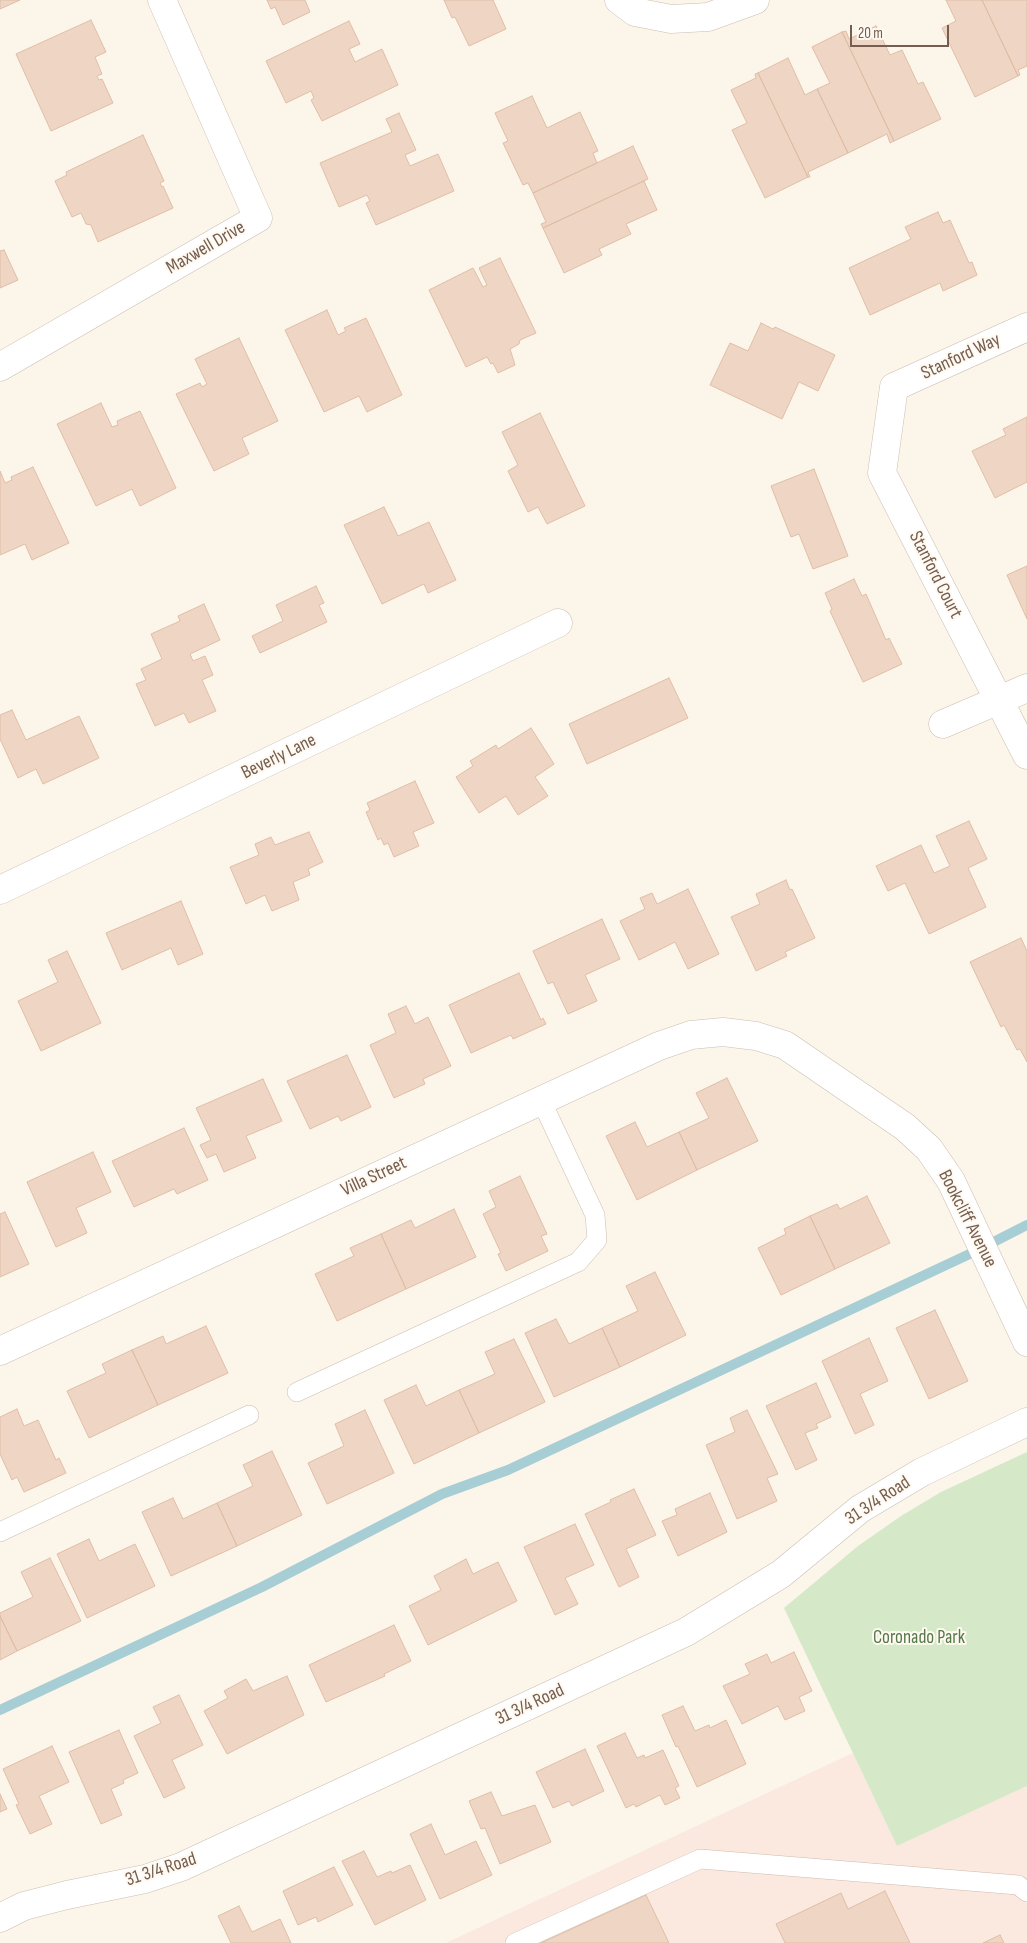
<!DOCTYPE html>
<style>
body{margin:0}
#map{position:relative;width:1027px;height:1943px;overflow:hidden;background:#fbf5ea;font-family:"Sofia Sans Condensed",sans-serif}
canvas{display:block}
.scale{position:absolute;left:850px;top:25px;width:99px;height:22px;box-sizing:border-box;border:2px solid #755d4f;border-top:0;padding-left:6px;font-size:15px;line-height:18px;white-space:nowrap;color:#755d4f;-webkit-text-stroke:4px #fef9f1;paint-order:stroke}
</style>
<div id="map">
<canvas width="1027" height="1943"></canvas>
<div class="scale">20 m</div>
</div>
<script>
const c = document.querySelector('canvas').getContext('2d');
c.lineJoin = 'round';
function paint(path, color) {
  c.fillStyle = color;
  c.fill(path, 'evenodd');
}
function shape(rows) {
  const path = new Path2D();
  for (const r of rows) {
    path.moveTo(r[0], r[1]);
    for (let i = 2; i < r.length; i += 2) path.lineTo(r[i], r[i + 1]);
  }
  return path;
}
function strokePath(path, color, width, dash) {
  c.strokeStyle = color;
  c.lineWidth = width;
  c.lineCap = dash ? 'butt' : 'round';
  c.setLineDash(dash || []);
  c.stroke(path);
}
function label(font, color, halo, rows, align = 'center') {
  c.font = font + ' "Sofia Sans Condensed",sans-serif';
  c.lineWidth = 4;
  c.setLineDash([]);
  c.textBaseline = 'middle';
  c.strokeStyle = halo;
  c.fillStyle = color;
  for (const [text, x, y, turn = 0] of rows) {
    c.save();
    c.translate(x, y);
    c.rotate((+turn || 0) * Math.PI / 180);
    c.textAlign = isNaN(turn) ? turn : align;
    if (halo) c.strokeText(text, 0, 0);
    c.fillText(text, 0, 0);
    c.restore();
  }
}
paint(shape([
 [853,1753,897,1846,1027,1786,1027,1943,446,1943]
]), '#fbe8df');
paint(shape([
 [1027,1452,1027,1786,897,1846,784,1608,858,1546,901,1516,941,1492]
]), '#d5e9c9');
strokePath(shape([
 [0,1710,262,1587,442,1494,508,1470,976,1251,1027,1225]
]), '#a7cdd5', 10);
const building = shape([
 [0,0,20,0,0,9,0,0],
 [267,0,305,0,310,12,283,25,275,7,271,9,267,0],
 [444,0,493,0,506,29,469,46,455,17,452,18,444,0],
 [946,0,982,0,1018,76,975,97,942,28,956,21,946,0],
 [982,0,1027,0,1027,66,1018,70,1020,75,1018,76,982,0],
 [91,20,106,52,95,57,102,74,97,76,99,80,102,79,113,103,51,131,16,54,91,20],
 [349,21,360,44,349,49,355,62,382,49,398,85,322,121,311,100,314,98,311,91,286,103,266,61,349,21],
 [876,26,890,55,902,50,918,84,923,82,941,119,894,141,842,32,846,31,849,39,876,26],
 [842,32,894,141,890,143,887,134,848,153,817,89,830,83,812,47,842,32],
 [788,58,805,95,817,89,848,153,808,172,810,177,808,177,758,73,788,58],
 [758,73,808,177,765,198,732,130,747,123,731,90,756,78,755,74,758,73],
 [532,96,547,128,580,112,598,151,593,153,597,163,533,193,528,183,523,185,503,143,508,141,495,113,532,96],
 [399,113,416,150,405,155,410,166,438,154,454,191,376,225,366,203,370,201,367,195,339,207,320,163,392,132,386,119,399,113],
 [143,135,164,181,160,183,162,187,163,186,173,208,98,242,91,225,86,224,81,213,72,217,55,181,67,175,66,172,143,135],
 [633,146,648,179,543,228,541,224,546,222,533,193,633,146],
 [644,181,657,210,626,224,631,234,599,249,602,255,564,273,543,228,644,181],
 [938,212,943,223,950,220,969,263,972,262,977,275,943,291,940,283,870,315,849,268,911,239,905,227,938,212],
 [4,250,18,280,0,288,0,251,4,250],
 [500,258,536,333,520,340,519,344,510,349,515,365,498,373,493,363,491,364,487,357,466,367,429,290,473,268,483,287,487,285,479,268,500,258],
 [327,310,338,335,346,331,344,328,366,318,402,395,367,412,359,396,324,412,285,330,327,310],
 [761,323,773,329,775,327,835,355,818,391,799,382,782,419,710,385,730,343,748,351,761,323],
 [239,338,278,421,242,438,249,454,214,471,176,394,200,383,202,387,207,384,195,359,239,338],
 [101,403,112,427,118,425,117,421,140,411,176,488,140,506,132,489,96,506,57,424,101,403],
 [540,413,585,506,547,524,538,507,528,512,508,471,518,465,502,432,540,413],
 [1027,417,1027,482,995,498,972,451,1006,435,1003,429,1027,417],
 [33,467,69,543,32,560,25,544,0,555,0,471,5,483,12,480,11,477,33,467],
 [814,469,848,556,813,569,799,534,791,537,771,486,814,469],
 [384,507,398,536,429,522,456,580,428,593,424,584,382,604,344,525,384,507],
 [1027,566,1027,619,1007,575,1027,566],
 [854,579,862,596,866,594,886,640,889,638,902,664,863,682,830,611,832,609,825,593,854,579],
 [316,586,324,603,319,605,327,622,260,653,252,636,283,621,276,605,316,586],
 [204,604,220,640,190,654,193,661,205,656,213,675,202,680,216,711,189,723,184,713,155,726,136,684,146,680,141,669,162,659,151,634,180,621,178,616,204,604],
 [669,678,688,718,587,764,569,724,669,678],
 [12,710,26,740,79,716,99,758,43,784,36,769,18,778,0,739,0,715,12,710],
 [531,728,554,764,535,777,548,796,518,815,506,796,479,813,456,777,473,766,470,761,496,745,498,749,531,728],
 [415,781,434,823,413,832,419,846,394,857,388,843,384,845,381,838,378,840,366,812,370,810,367,803,415,781],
 [969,821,987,859,968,868,986,907,929,934,905,883,888,891,876,866,921,845,934,873,950,866,936,836,969,821],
 [309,832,323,862,308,869,310,875,293,882,299,900,272,911,265,895,246,904,230,867,259,855,255,844,271,837,275,845,309,832],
 [786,880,790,890,792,889,815,938,785,952,787,956,756,971,731,917,760,904,756,894,786,880],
 [688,889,719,954,688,969,675,942,639,960,620,921,645,909,640,898,652,893,657,904,688,889],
 [181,901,203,954,178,965,171,948,122,970,106,933,181,901],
 [602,919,620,959,585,975,597,1001,568,1014,553,982,548,984,533,951,602,919],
 [1021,938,1027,951,1027,1062,1020,1049,1017,1050,1004,1025,1001,1027,970,962,1021,938],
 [67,951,101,1023,41,1051,18,1001,58,982,48,960,67,951],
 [519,973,541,1020,543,1018,546,1024,513,1039,511,1035,471,1053,449,1005,519,973],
 [406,1006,415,1024,428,1017,451,1066,423,1079,425,1084,394,1098,370,1045,396,1033,388,1014,406,1006],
 [347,1055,371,1107,341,1121,338,1116,310,1129,287,1081,347,1055],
 [727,1078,758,1141,697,1170,679,1132,709,1118,696,1093,727,1078],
 [263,1079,282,1121,246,1136,256,1158,224,1172,216,1154,207,1158,200,1145,211,1140,196,1108,263,1079],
 [635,1122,647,1147,679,1132,697,1170,637,1200,606,1136,635,1122],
 [184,1128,208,1180,177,1194,174,1189,134,1207,112,1161,184,1128],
 [93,1152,111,1192,76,1208,87,1233,56,1247,27,1182,93,1152],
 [520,1176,547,1234,541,1236,548,1251,506,1271,498,1254,501,1253,483,1214,496,1207,489,1191,520,1176],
 [867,1196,890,1243,835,1269,810,1216,837,1204,840,1209,867,1196],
 [454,1209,476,1257,406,1289,381,1234,411,1220,415,1228,454,1209],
 [5,1212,29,1264,0,1277,0,1214,5,1212],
 [810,1216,835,1269,781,1295,758,1248,786,1234,784,1229,810,1216],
 [381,1234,406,1289,337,1321,315,1274,354,1256,350,1248,381,1234],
 [655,1272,686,1335,620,1367,602,1328,638,1311,626,1286,655,1272],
 [935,1310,968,1381,929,1399,896,1328,935,1310],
 [556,1319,569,1344,602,1328,620,1367,554,1397,525,1333,556,1319],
 [206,1326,228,1373,158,1405,132,1350,163,1336,166,1344,206,1326],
 [869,1338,888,1381,860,1394,874,1425,855,1434,822,1361,869,1338],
 [514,1339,545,1402,479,1433,459,1390,495,1374,485,1352,514,1339],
 [132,1350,158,1405,89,1438,67,1391,106,1373,102,1364,132,1350],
 [816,1383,831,1417,816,1424,818,1428,805,1433,817,1460,796,1470,766,1406,816,1383],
 [416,1385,426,1406,459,1390,479,1433,414,1464,384,1400,416,1385],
 [17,1409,24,1426,38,1420,56,1460,59,1458,66,1473,24,1492,17,1477,12,1480,0,1454,0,1417,17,1409],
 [365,1410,394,1473,327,1504,308,1463,344,1446,335,1424,365,1410],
 [747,1410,778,1474,767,1478,777,1501,737,1519,706,1445,735,1432,730,1418,747,1410],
 [272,1451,302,1515,237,1546,217,1503,253,1486,243,1465,272,1451],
 [634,1489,656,1535,626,1549,639,1577,619,1587,585,1514,611,1502,610,1500,634,1489],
 [710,1493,727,1532,678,1556,662,1521,677,1515,675,1509,710,1493],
 [173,1498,183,1519,217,1503,237,1546,171,1576,142,1512,173,1498],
 [575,1524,594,1565,565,1578,578,1604,555,1615,524,1547,575,1524],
 [89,1539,99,1561,135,1544,155,1586,87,1618,57,1554,89,1539],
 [50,1558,81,1621,17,1651,0,1616,0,1613,33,1597,21,1572,50,1558],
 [466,1559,473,1574,498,1562,517,1601,428,1645,409,1606,441,1590,434,1576,466,1559],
 [0,1616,17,1651,0,1660,0,1616],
 [394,1625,411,1661,384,1674,385,1676,326,1702,309,1665,394,1625],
 [794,1652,812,1691,799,1697,805,1711,785,1720,778,1706,742,1724,723,1686,750,1674,745,1664,767,1654,771,1663,794,1652],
 [287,1676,304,1715,227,1754,204,1711,228,1698,224,1691,246,1679,253,1691,287,1676],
 [179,1695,203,1745,172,1760,185,1788,164,1798,134,1736,161,1723,153,1707,179,1695],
 [683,1706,695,1731,709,1725,710,1728,726,1720,746,1764,697,1787,678,1746,676,1747,662,1715,683,1706],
 [119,1730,138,1773,123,1780,124,1783,111,1789,122,1815,101,1824,69,1752,119,1730],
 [625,1733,637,1758,644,1755,645,1758,663,1750,679,1786,675,1788,680,1798,665,1805,660,1795,636,1807,634,1804,626,1808,597,1746,625,1733],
 [52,1746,69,1782,39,1796,52,1824,30,1834,16,1805,19,1804,3,1769,52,1746],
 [585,1749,604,1791,572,1806,569,1801,553,1808,536,1772,585,1749],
 [491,1792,502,1816,535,1805,551,1842,500,1864,485,1828,481,1829,469,1801,491,1792],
 [0,1794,7,1809,0,1812,0,1794],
 [431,1824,445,1855,476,1841,492,1875,440,1899,410,1834,431,1824],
 [364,1851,377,1877,391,1871,392,1873,410,1865,426,1900,375,1925,342,1861,364,1851],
 [334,1867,353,1905,318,1922,316,1917,298,1925,283,1891,334,1867],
 [885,1891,910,1943,785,1943,776,1924,841,1893,848,1909,885,1891],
 [646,1895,669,1943,541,1943,646,1895],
 [239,1906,252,1932,280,1919,291,1943,231,1943,218,1916,239,1906],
 [1000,1935,1004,1943,983,1943,1000,1935]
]);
paint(building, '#efd6c4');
strokePath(building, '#e0bda5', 1);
const lane = shape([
 [297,1392,578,1262,597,1240,595,1215,541,1100],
 [0,1532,249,1415],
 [515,1943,700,1859,1018,1885,1027,1892]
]);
const street = shape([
 [619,0,635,12,671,19,708,17,755,0],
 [1027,327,894,387,882,473,1027,755],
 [0,367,258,218,162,0],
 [943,724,1027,688],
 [0,890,558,623],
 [0,1351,659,1046,691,1035,723,1032,756,1036,785,1045,905,1127,929,1149,951,1181,1027,1342],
 [0,1918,24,1906,67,1895,145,1879,181,1867,686,1632,781,1574,860,1509,922,1472,1027,1422]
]);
strokePath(lane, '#cdbdb1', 20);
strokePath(street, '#cdbdb1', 29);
strokePath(lane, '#fff', 19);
strokePath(street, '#fff', 28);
label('19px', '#755d4f', '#fef9f1', [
 ["Maxwell Drive",206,248,-30],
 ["Stanford Way",961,357,-25],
 ["Stanford Court",935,575,63],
 ["Beverly Lane",279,757,-26],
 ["Villa Street",374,1177,-25],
 ["Bookcliff Avenue",967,1219,63],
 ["31 3/4 Road",878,1501,-33],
 ["31 3/4 Road",530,1705,-25],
 ["31 3/4 Road",161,1870,-18]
]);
label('19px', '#557948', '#fef9f1', [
 ["Coronado Park",919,1638]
]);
</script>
